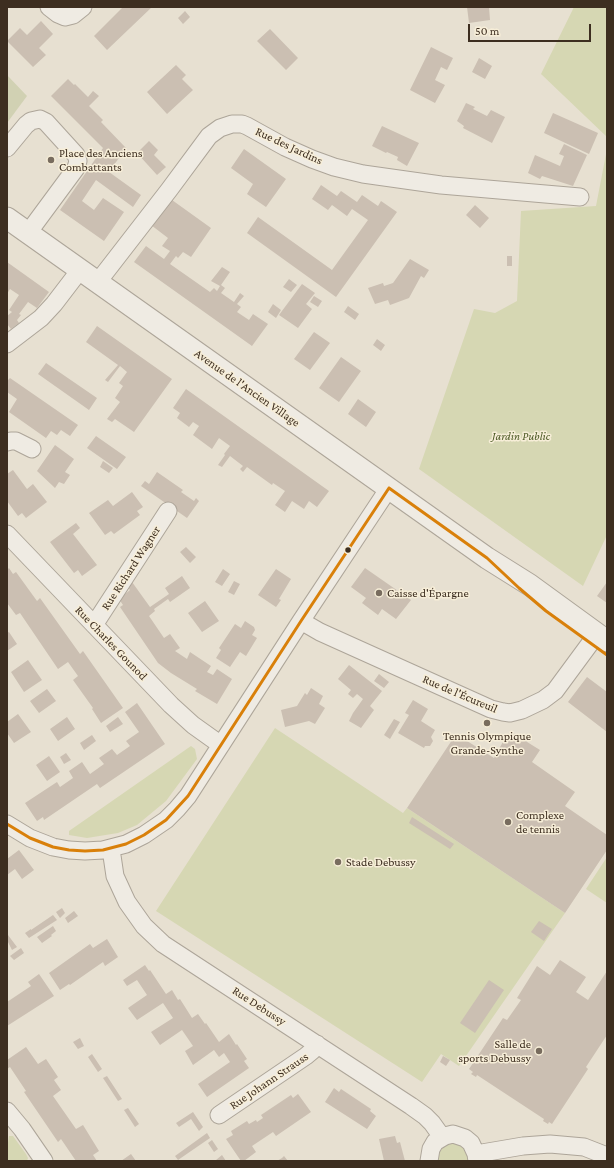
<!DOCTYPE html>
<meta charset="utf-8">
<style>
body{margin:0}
#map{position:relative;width:614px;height:1168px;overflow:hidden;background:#e7e0d1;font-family:"Crimson Pro",serif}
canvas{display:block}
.frame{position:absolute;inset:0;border:8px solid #3d2e20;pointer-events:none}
.scale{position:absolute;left:468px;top:24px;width:123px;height:18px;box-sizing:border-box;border:2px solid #3d2e20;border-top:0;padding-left:5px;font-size:12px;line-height:14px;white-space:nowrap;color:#3d2e20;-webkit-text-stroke:3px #f7eed8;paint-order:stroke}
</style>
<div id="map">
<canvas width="614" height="1168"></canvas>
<div class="frame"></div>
<div class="scale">50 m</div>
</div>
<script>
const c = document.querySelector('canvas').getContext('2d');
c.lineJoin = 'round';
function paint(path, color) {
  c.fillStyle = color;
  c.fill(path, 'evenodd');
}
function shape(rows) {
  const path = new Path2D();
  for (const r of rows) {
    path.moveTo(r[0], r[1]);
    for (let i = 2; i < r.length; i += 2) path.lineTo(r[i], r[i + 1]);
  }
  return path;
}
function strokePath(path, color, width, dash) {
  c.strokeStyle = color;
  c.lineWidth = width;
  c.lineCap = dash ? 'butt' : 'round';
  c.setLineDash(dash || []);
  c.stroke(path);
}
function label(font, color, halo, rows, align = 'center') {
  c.font = font + ' "Crimson Pro",serif';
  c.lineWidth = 3;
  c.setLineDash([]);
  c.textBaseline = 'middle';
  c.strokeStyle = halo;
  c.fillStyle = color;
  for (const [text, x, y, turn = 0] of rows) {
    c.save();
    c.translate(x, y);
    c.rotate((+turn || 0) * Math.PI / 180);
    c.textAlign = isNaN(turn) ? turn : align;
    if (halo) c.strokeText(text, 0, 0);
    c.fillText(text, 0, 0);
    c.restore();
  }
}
paint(shape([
 [574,7,607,7,607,137,541,74],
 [607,149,607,535,583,586,419,469,474,309,495,313,517,301,521,211,596,206],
 [275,728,403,813,407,808,565,913,459,1066,441,1054,422,1082,156,911],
 [191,746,195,749,197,759,166,801,137,825,118,833,87,838,69,835,69,831],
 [607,857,607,903,586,889],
 [9,1136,13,1136,26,1154,28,1158,27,1161,7,1161,7,1149],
 [453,1143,460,1144,468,1151,469,1161,438,1161,439,1153,441,1149,446,1144]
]), '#d6d7b3');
paint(shape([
 [7,75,27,96,7,123]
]), '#d1d1b3');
paint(shape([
 [123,7,152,7,107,50,94,36],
 [467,7,489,7,490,20,469,23],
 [185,11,190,17,183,24,178,18],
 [41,21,53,34,39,48,46,55,33,67,7,41,20,28,27,35],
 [270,29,298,58,286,70,257,41],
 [431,47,453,58,447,70,441,67,435,80,445,85,435,103,410,90],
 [479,58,492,66,485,79,472,72],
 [176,65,186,75,182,79,193,90,167,114,147,92],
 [68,79,74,85,75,84,88,97,93,91,99,96,89,106,103,120,101,122,126,148,109,172,141,195,133,207,96,180,82,201,94,210,103,198,124,212,104,241,60,210,103,148,51,96],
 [466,103,475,107,473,109,487,116,491,110,505,117,492,143,463,128,464,126,457,121],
 [553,113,598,133,589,154,544,133],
 [382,126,419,143,407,166,397,160,398,157,387,152,386,153,372,146],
 [149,141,158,150,154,155,166,167,157,175,137,153],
 [564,144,587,155,573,186,542,176,540,179,528,173,535,155,560,166,564,156,559,154],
 [244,149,286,179,266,207,247,194,253,184,231,168],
 [321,185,337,196,341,191,357,202,362,195,378,206,381,201,397,212,336,297,247,233,258,217,332,270,368,220,352,209,347,216,332,205,328,210,312,199],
 [172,200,211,228,191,257,183,252,178,258,176,256,170,264,210,292,214,288,217,291,220,286,211,281,222,267,230,272,221,285,225,288,221,293,234,302,240,293,244,296,237,304,241,307,237,312,249,320,253,314,268,324,252,346,134,262,146,246,164,259,170,251,162,246,168,238,151,225],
 [475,205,489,218,480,228,466,215],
 [507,256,512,256,512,266,507,266],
 [410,259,429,270,424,278,421,276,409,298,390,305,388,300,375,304,368,288,383,283,384,286,393,283],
 [7,262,49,292,37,308,28,302,19,314,21,315,17,320,19,323,11,329,7,324,7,316,12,312,9,310,19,295,10,289,7,294],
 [289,279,297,285,291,292,283,287],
 [302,284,315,293,306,304,312,309,298,328,279,315],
 [314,296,322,301,318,307,310,302],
 [273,304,281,310,276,318,268,312],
 [348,306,359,314,355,320,344,312],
 [97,326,172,379,134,432,115,419,112,422,107,419,120,402,115,398,123,386,119,383,127,372,120,366,108,382,105,380,118,365,86,342],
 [314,332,330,343,310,370,294,359],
 [377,339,385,345,381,351,373,345],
 [341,357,361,371,339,402,319,388],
 [46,363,97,398,89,410,38,374],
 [10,378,78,425,70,436,61,430,57,435,51,431,46,438,9,412,17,399,7,392,7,381],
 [186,389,329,491,317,507,309,501,304,509,292,501,285,512,275,505,285,491,273,483,272,485,247,467,243,472,240,469,243,466,230,456,222,467,218,465,225,455,224,454,230,446,219,438,212,449,193,435,199,426,193,422,189,427,177,418,180,413,173,408],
 [358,399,376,412,366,427,348,414],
 [96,436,126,457,117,469,87,448],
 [55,445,74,459,65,472,70,475,64,484,59,482,55,488,37,471],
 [103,461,113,468,109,473,100,467],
 [13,470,27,489,33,484,47,502,26,518,22,513,18,516,7,501,7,474],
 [157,472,183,490,181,492,194,501,196,498,199,501,187,518,141,486,145,481,149,484],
 [132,492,143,507,137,511,140,515,114,534,111,531,105,535,89,513,108,500,113,506],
 [76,523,80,528,73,534,97,565,82,576,78,570,74,573,50,542],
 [186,547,196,557,190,563,180,552],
 [9,568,13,574,16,572,37,601,40,598,80,654,83,651,123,708,101,723,92,709,93,708,73,680,78,676,68,662,58,669,20,613,16,615,7,603,7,570],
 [365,568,411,600,396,619,382,609,378,615,362,603,366,598,351,587],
 [223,569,230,574,222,586,215,582],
 [276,569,291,579,279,599,281,600,276,607,258,595],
 [182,576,190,588,170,602,168,599,154,609,155,611,149,616,164,638,170,634,180,648,175,651,187,659,190,652,211,666,207,672,213,675,217,669,232,679,217,704,195,691,197,689,171,673,158,663,120,607,123,605,119,599,130,590,128,588,132,582,150,607,169,594,165,588],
 [234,581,240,584,234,595,228,592],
 [607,582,607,603,597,596],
 [205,601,219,621,202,632,188,613],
 [245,621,254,627,255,630,252,635,257,638,246,656,240,652,230,667,216,658,221,650,219,648,235,624,241,628],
 [9,632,17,644,7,651,7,633],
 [28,660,42,680,24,692,11,672],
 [349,665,382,691,370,706,374,710,361,728,349,721,353,713,363,699,357,694,353,698,348,694,351,690,338,679],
 [379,674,389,682,384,688,374,681],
 [587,677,607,692,607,732,568,702],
 [311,688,323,696,319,704,325,708,315,724,309,721,285,727,281,710,297,706,305,693,307,695],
 [47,689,56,701,39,713,30,701],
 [413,700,428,709,421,721,435,730,431,737,433,741,430,746,425,746,424,748,398,733,409,715,405,713],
 [137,703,165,744,100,788,97,784,44,820,43,817,37,821,25,803,57,782,60,787,73,778,69,771,82,762,90,774,104,764,99,758,112,749,117,755,130,746,126,741,139,732,125,712],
 [18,714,31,732,14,743,7,733,7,722],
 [67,717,75,729,58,741,50,729],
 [118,717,123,724,110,732,106,726],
 [394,719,400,722,390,739,384,735],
 [511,732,540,750,532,762,575,792,565,806,607,835,607,850,565,913,407,808,456,734,494,758,504,740,505,741],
 [92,735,96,741,84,750,80,743],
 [66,753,71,760,64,764,60,757],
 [49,756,60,772,47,781,36,765],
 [412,817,454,844,450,849,409,823],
 [19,850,34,870,22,879,15,869,7,875,7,859],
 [62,908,65,913,60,918,56,912],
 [74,911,78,916,68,923,65,918],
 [53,915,57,920,29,938,25,933,31,929,31,930],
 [539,921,552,929,544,941,531,932],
 [53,926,56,931,51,935,52,936,42,943,37,937],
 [8,935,17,947,12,950,7,940,7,936],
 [107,939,118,957,105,966,103,962,70,985,69,984,60,990,49,973,90,944,93,948],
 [21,948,24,953,14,960,10,956],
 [560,960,586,977,576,992,588,1000,607,971,607,1035,586,1067,588,1069,552,1124,549,1122,548,1124,543,1121,544,1119,477,1075,476,1077,471,1074,473,1072,469,1069,503,1018,507,1020,521,1000,517,998,537,966,550,975],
 [145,965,149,971,150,970,166,994,172,990,178,1000,180,999,192,1018,198,1014,205,1024,206,1023,219,1042,229,1034,236,1045,237,1044,247,1059,244,1061,249,1068,207,1097,198,1084,230,1062,224,1053,219,1057,214,1050,193,1065,185,1051,193,1046,182,1030,160,1045,151,1032,173,1018,163,1003,137,1020,128,1008,147,995,137,980,127,986,123,980],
 [39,974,54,996,7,1026,7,1002,31,986,28,982],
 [489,980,504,990,475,1033,460,1023],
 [80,1038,84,1046,78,1049,73,1042],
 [26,1047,38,1064,46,1059,58,1077,54,1080,61,1090,53,1096,76,1129,83,1125,99,1151,93,1155,97,1161,76,1161,61,1139,58,1142,24,1092,26,1091,10,1067,7,1069,7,1060],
 [92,1054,102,1069,98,1072,88,1057],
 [443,1056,450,1060,446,1066,440,1062],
 [107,1076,122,1099,118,1101,103,1078],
 [334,1088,339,1092,341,1089,371,1109,370,1111,376,1116,367,1129,325,1102],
 [298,1094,311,1112,276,1136,273,1132,252,1146,256,1152,244,1161,241,1161,226,1139,233,1135,231,1131,247,1121,249,1124,256,1120,257,1122,263,1118,261,1115,291,1095,293,1098],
 [128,1108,139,1124,135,1127,124,1110],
 [193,1112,203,1127,199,1131,191,1119,179,1127,176,1123],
 [207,1133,210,1138,178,1160,175,1156],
 [395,1136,397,1143,400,1142,405,1161,384,1161,379,1139],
 [212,1140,218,1149,214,1152,208,1143],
 [131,1154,136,1161,121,1161],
 [222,1155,226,1161,217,1161,216,1160],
 [284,1156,288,1161,277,1161,282,1158]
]), '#cbbfb2');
const minor = shape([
 [49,7,58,14,65,17,73,15,83,7],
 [7,148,26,125,31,121,40,119,46,122,76,155,78,161,76,168,28,233],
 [97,283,169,190,209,136,220,128,232,124,242,124,247,126,285,147,312,159,334,167,363,174,441,185,580,197],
 [7,344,41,318,54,304,80,270],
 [7,442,11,441,16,441,32,449],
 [7,534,171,705,193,725,221,745],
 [301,621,320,632,491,709,503,712,510,713,522,710,543,700,555,691,597,634],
 [94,625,168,511],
 [7,824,30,838,53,847,69,850,85,851,103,850,126,844,144,835,166,820,177,809,188,796,301,621,389,488],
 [111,849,115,876,127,902,144,926,163,944,411,1106,425,1116,432,1123,442,1137],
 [7,1111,22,1129,44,1161],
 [219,1115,306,1056,312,1051,317,1044],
 [476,1154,523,1146,550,1144,584,1147,607,1156],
 [429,1161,431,1149,435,1142,445,1136,453,1134,465,1138,471,1143,476,1154,477,1161]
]);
const tertiary = shape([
 [7,218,487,558,530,585,607,641]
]);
strokePath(minor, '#ada599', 19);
strokePath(tertiary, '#ada599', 23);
strokePath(minor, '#efebe3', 17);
strokePath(tertiary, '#efebe3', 21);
strokePath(shape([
 [389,488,487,558,519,588,546,611,607,655],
 [7,824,30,838,53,847,69,850,85,851,103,850,126,844,144,835,166,820,188,796,301,621,389,488]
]), '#d9800a', 3);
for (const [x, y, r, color] of [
 [51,160,4,"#786c5e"],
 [348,550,3.5,"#3d2e20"],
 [379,593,4,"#786c5e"],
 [487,723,4,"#786c5e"],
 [508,822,4,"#786c5e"],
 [338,862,4,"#786c5e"],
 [539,1051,4,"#786c5e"]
]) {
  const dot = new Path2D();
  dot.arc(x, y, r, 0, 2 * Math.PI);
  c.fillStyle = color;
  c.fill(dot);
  strokePath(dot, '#f7eed8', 1.5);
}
label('12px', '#3d2e20', '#f7eed8', [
 ["Rue des Jardins",289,146,25],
 ["Avenue de l'Ancien Village",247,388,35],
 ["Rue Richard Wagner",131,568,-57],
 ["Rue Charles Gounod",111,643,46],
 ["Rue de l'Écureuil",460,694,23],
 ["Rue Debussy",259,1006,33],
 ["Rue Johann Strauss",269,1081,-34]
]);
label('12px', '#3d2e20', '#f7eed8', [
 ["Place des Anciens",59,153],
 ["Combattants",59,167],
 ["Caisse d'Épargne",387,593],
 ["Tennis Olympique",487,736,"center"],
 ["Grande-Synthe",487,750,"center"],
 ["Complexe",516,815],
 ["de tennis",516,829],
 ["Stade Debussy",346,862],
 ["Salle de",531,1044,"right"],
 ["sports Debussy",531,1058,"right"]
], 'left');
label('italic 12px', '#4d5a26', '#f7eed8', [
 ["Jardin Public",521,436]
]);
</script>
